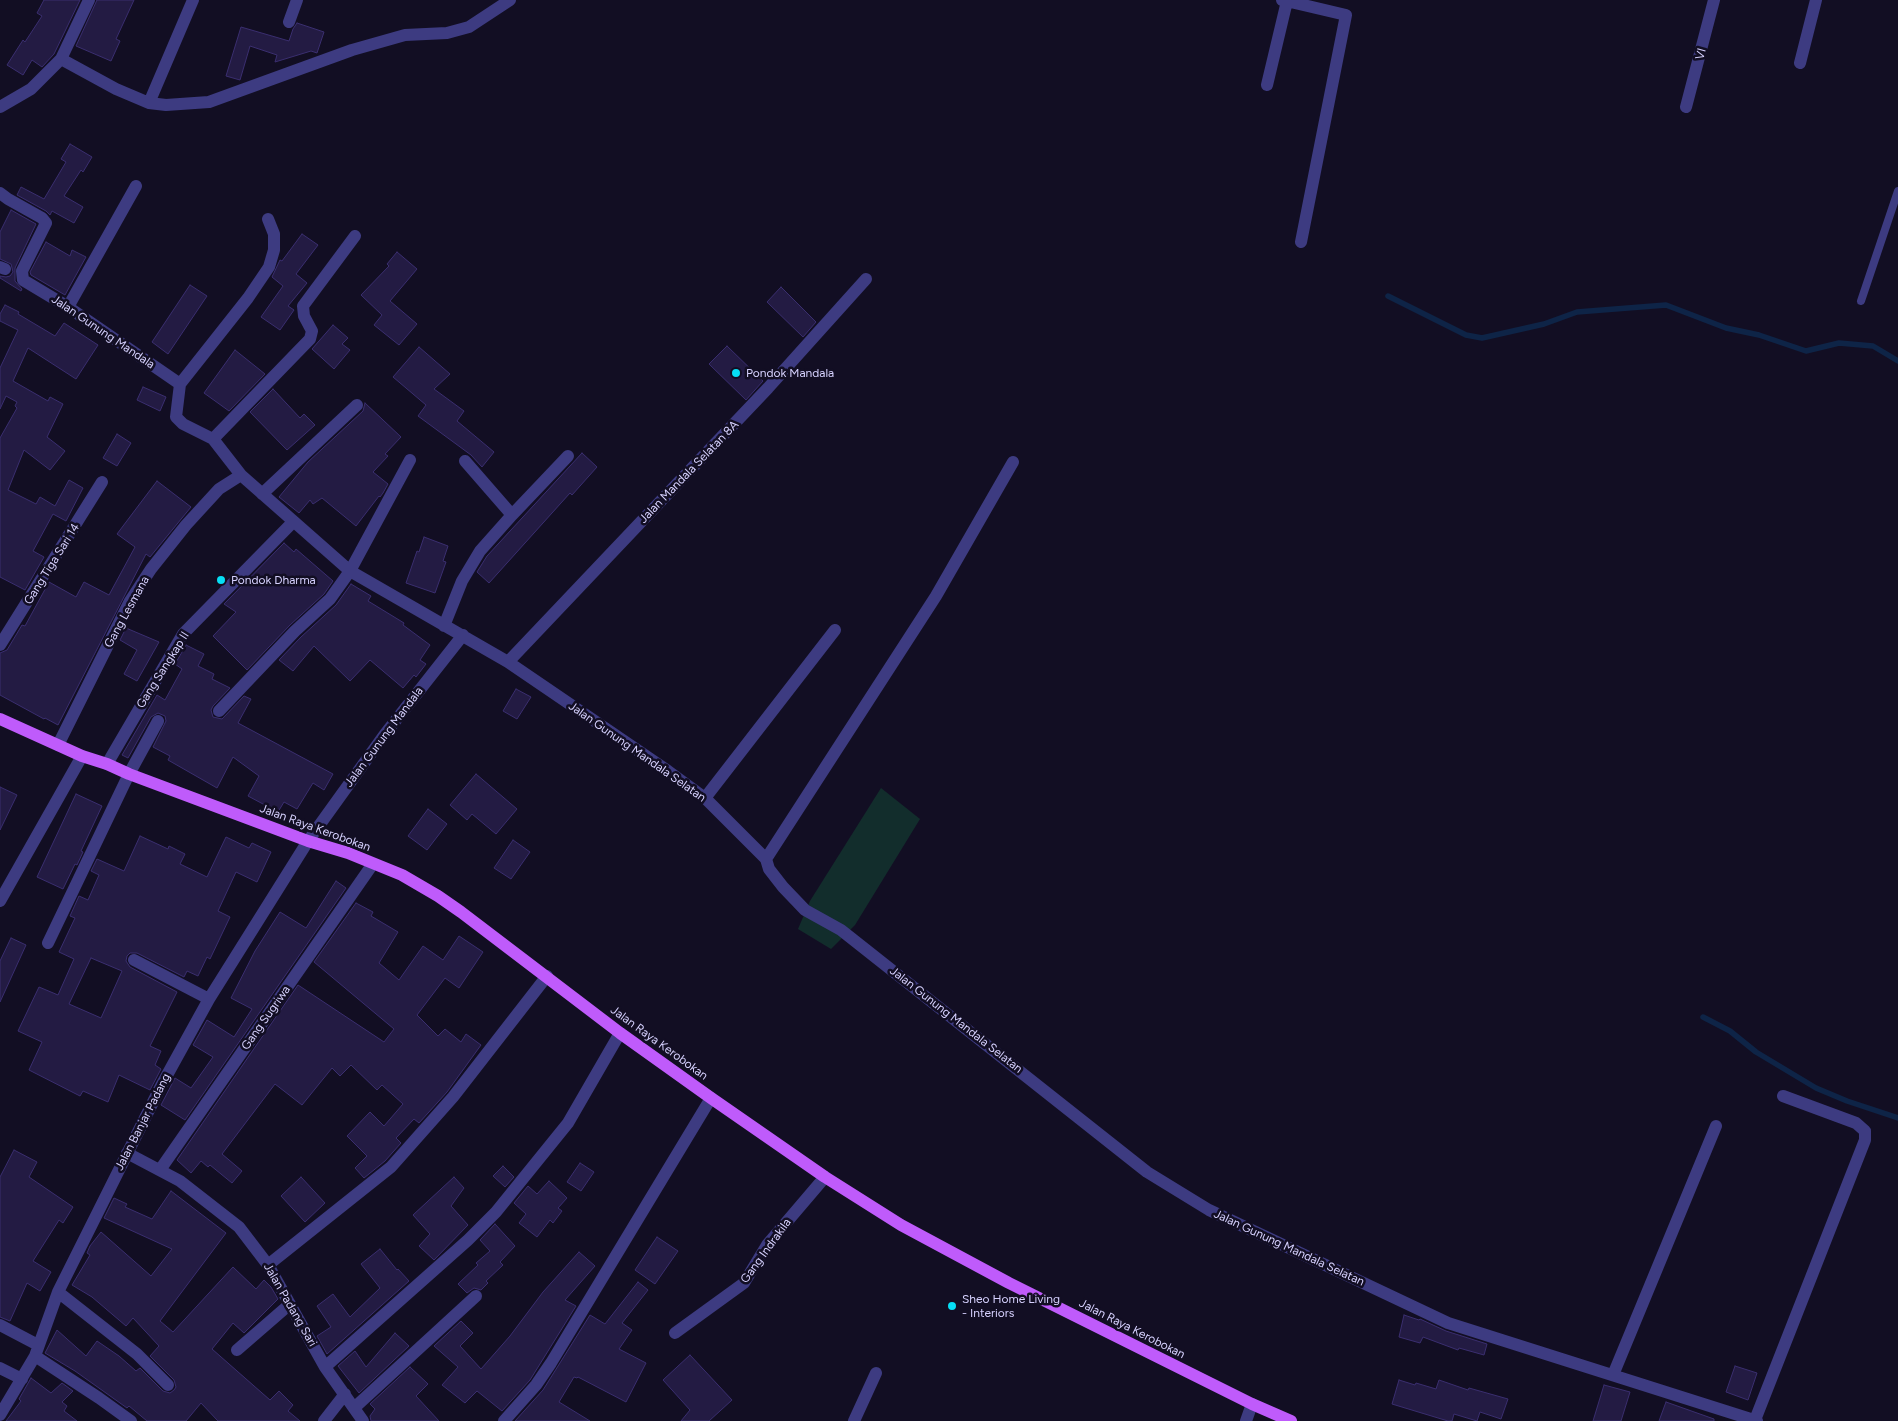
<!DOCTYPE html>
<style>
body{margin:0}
canvas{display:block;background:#120e23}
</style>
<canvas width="1898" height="1421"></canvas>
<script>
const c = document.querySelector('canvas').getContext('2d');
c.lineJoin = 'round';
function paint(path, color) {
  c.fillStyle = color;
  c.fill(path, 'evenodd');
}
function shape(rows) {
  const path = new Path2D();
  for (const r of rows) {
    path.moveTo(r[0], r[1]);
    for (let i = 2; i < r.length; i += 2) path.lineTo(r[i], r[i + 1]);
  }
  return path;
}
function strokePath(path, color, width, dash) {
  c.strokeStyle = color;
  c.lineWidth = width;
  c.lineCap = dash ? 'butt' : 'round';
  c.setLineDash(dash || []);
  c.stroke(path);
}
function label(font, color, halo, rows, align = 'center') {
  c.font = font + ' Figtree,sans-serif';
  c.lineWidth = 5;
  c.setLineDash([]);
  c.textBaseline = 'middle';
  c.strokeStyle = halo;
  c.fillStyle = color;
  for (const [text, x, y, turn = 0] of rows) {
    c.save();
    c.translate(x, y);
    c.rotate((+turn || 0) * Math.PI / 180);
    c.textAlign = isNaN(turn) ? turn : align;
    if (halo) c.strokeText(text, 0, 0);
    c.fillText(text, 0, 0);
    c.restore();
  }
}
paint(shape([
 [881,788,920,819,855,925,831,949,798,929,810,901]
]), '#122d2c');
strokePath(shape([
 [1388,296,1466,335,1482,338,1544,324,1577,312,1666,305,1726,328,1759,335,1806,351,1839,343,1873,346,1898,361],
 [1703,1017,1730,1031,1756,1052,1816,1088,1847,1101,1898,1118]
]), '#0e2447', 5.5);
const building = shape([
 [44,0,80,0,54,54,42,67,32,60,23,75,7,65,23,40,25,42,42,16,37,13,44,0],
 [97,0,134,0,116,39,120,41,111,61,76,46,97,0],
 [297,23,324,32,317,53,311,51,275,62,277,55,250,46,240,80,226,76,241,27,289,41,293,29,297,23],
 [70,144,92,157,83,172,81,170,64,196,83,207,74,223,52,211,50,215,46,211,17,195,21,187,44,199,66,162,61,159,70,144],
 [11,210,36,224,15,268,15,281,22,289,21,291,0,278,0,276,6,277,10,276,13,272,11,264,0,259,0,232,11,210],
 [302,234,318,245,296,274,307,283,288,306,294,310,280,330,261,317,283,286,272,277,280,260,282,261,302,234],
 [46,242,70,256,72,250,86,257,65,295,31,275,30,272,46,242],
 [397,252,417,269,390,301,417,324,399,345,374,325,382,315,361,295,389,266,387,264,397,252],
 [190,285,207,296,168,354,152,342,190,285],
 [781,287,816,322,803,337,767,302,781,287],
 [5,305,19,312,18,314,55,336,64,323,98,345,76,379,28,348,13,381,48,401,50,397,63,404,47,437,65,451,50,470,24,450,8,490,36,504,40,497,55,506,69,480,83,488,66,521,53,514,33,551,44,557,25,590,0,577,0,438,17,408,15,406,17,402,6,396,0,409,0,368,18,330,0,321,0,314,5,305],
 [333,325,348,338,342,344,350,350,334,369,312,349,333,325],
 [727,346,763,381,746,400,709,364,727,346],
 [419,347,450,374,434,389,464,411,457,421,494,452,482,467,471,455,418,416,426,405,393,377,419,347],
 [235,350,265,374,229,411,204,393,235,350],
 [143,387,166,397,160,411,137,400,143,387],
 [273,389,300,418,304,414,315,425,287,450,250,412,273,389],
 [365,403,401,437,385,454,388,456,373,472,388,484,383,493,380,497,379,496,356,526,322,498,313,504,310,500,299,513,279,497,308,462,363,411,365,403],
 [117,434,131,443,117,466,103,458,117,434],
 [582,453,597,467,572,495,570,493,489,583,477,572,487,556,582,453],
 [157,481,191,507,150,557,146,554,58,725,45,718,44,719,0,695,0,653,7,650,22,625,25,626,49,582,76,597,84,582,109,595,135,547,117,534,157,481],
 [424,537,448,546,443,561,446,562,435,593,406,583,417,551,419,552,424,537],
 [284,543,294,552,296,549,333,581,324,594,290,625,247,670,213,636,236,612,224,604,284,543],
 [351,584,371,596,368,601,404,623,403,625,430,645,420,660,426,664,416,677,414,675,403,688,370,660,350,681,314,646,293,671,279,660,301,637,336,605,351,584],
 [126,628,159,642,137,681,124,674,137,650,120,640,126,628],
 [186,645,204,654,198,666,214,674,212,679,230,688,213,706,211,710,213,717,222,719,244,696,251,699,238,723,333,774,324,790,313,783,297,809,284,802,278,812,248,796,259,776,233,757,217,788,168,760,170,756,153,747,166,721,165,716,158,713,151,717,128,758,122,755,157,695,165,700,182,669,175,664,186,645],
 [516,689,531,697,517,719,503,711,516,689],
 [476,774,517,809,496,834,472,814,467,820,450,805,476,774],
 [0,787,17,795,0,830,0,787],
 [76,794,102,806,81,851,83,852,77,865,75,864,63,889,37,877,76,794],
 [428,809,447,824,427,850,408,836,428,809],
 [140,836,168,849,169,846,185,854,180,864,207,877,226,837,249,848,252,843,271,852,257,882,236,872,218,911,230,917,210,959,207,957,198,976,187,971,184,977,137,953,130,953,127,956,126,961,130,967,177,992,150,1046,161,1051,155,1065,161,1069,150,1090,119,1075,108,1102,83,1091,80,1096,29,1070,42,1042,18,1031,39,987,58,995,74,959,59,952,75,918,70,916,79,896,88,900,99,875,91,871,97,859,124,871,140,836],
 [91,958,122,971,101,1018,69,1004,91,958],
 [513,840,530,852,511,879,494,868,513,840],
 [336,881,346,888,185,1120,161,1105,175,1078,191,1088,213,1057,193,1045,207,1020,234,1037,252,1009,231,998,255,951,280,912,306,928,336,881],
 [356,903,373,912,371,916,398,932,379,963,399,980,423,946,443,960,459,936,483,952,459,988,445,978,417,1015,438,1036,445,1029,461,1042,466,1034,481,1045,447,1092,419,1123,414,1119,396,1138,401,1143,385,1161,364,1178,355,1168,367,1156,347,1136,370,1112,384,1126,403,1104,382,1085,377,1090,351,1065,340,1076,332,1068,302,1105,275,1084,222,1154,242,1171,232,1183,210,1165,208,1167,201,1161,191,1173,177,1160,298,985,384,1042,394,1029,314,962,356,903],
 [11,938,26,945,0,1002,0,961,11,938],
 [14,1150,37,1162,29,1177,73,1207,63,1223,59,1220,33,1261,51,1272,40,1291,27,1283,10,1321,0,1317,0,1177,14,1150],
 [580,1163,594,1172,581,1191,567,1182,580,1163],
 [503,1166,514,1177,505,1187,493,1176,503,1166],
 [301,1177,325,1203,305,1222,281,1196,301,1177],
 [454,1177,464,1188,451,1206,468,1225,434,1260,419,1246,430,1234,413,1215,454,1177],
 [549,1181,567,1198,558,1208,562,1211,553,1223,550,1220,537,1237,519,1223,526,1214,514,1203,528,1186,537,1194,549,1181],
 [171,1191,226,1233,160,1321,173,1332,233,1267,256,1289,264,1280,271,1287,278,1299,244,1333,233,1323,212,1349,270,1400,279,1391,293,1405,288,1411,300,1421,218,1421,201,1403,186,1421,147,1421,129,1406,127,1408,75,1371,45,1353,57,1330,86,1356,97,1341,119,1356,136,1371,140,1368,163,1391,170,1393,174,1390,176,1387,174,1380,150,1356,159,1346,133,1318,126,1326,92,1297,72,1285,90,1255,87,1253,90,1246,101,1232,151,1276,172,1249,104,1218,114,1198,127,1204,125,1207,152,1219,171,1191],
 [495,1224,515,1246,500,1262,503,1265,486,1281,488,1283,481,1290,474,1288,467,1293,458,1284,478,1265,476,1263,490,1251,480,1240,495,1224],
 [657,1237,678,1251,655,1284,635,1270,657,1237],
 [380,1249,397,1270,398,1269,409,1281,327,1354,317,1336,331,1327,317,1306,333,1294,350,1317,380,1288,361,1264,380,1249],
 [579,1252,595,1266,565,1300,576,1306,530,1380,502,1411,477,1391,465,1403,442,1385,458,1367,434,1346,461,1321,473,1333,460,1346,481,1369,510,1336,543,1292,579,1252],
 [638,1282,648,1290,622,1323,632,1330,619,1349,646,1363,626,1402,578,1377,577,1378,574,1377,559,1402,590,1421,515,1421,543,1390,590,1315,605,1324,638,1282],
 [1404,1315,1419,1320,1420,1319,1446,1331,1487,1344,1484,1355,1459,1348,1458,1350,1423,1337,1420,1343,1399,1337,1404,1315],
 [395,1333,409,1346,359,1393,338,1366,355,1351,366,1367,395,1333],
 [690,1355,732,1400,709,1421,681,1421,690,1410,663,1380,690,1355],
 [1735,1366,1757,1373,1748,1400,1726,1392,1735,1366],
 [410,1367,428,1384,416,1396,439,1421,371,1421,370,1416,375,1409,370,1404,410,1367],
 [31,1378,51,1393,62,1383,73,1391,62,1402,67,1406,64,1411,77,1421,6,1421,21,1401,19,1399,31,1378],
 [1399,1380,1415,1385,1416,1383,1436,1389,1439,1380,1468,1390,1469,1388,1508,1399,1501,1419,1480,1412,1477,1421,1454,1414,1452,1421,1448,1421,1392,1404,1399,1380],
 [1604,1385,1630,1392,1621,1421,1593,1421,1604,1385],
 [1666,1402,1714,1419,1714,1421,1659,1421,1666,1402]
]);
paint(building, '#231b43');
strokePath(building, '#3a2e6f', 1);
strokePath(shape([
 [1861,301,1898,191]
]), '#3d3b81', 8);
strokePath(shape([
 [1282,0,1346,15,1301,242],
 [289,22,297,0],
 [61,59,116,89,149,103,166,105,209,102,352,50,405,35,447,33,469,27,510,0],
 [1800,63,1816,0],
 [1267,85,1287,1],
 [149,103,193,0],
 [0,107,31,89,61,59,89,0],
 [1686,107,1714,0],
 [0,193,8,199,42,218,46,223,22,271,23,280,68,307,180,384,176,417,183,424,213,439,241,475,350,571,508,662,668,771,705,798,766,859,769,869,783,887,805,910,841,930,1147,1172,1209,1210,1448,1323,1757,1421],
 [0,267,5,269],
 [68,307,136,186],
 [180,384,248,298,269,267,274,250,274,234,268,219],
 [213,439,310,339,312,331,304,316,303,306,355,236],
 [262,494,357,405],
 [512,515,568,456],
 [444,626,462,581,480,551,512,515,465,461],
 [0,645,102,482],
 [508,662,768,388,866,279],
 [219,711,295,631,330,599,350,571,410,460],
 [58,745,130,601,151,569,186,525,219,489,241,475],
 [107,764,183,634,293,522],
 [705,798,835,630],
 [766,859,936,596,1013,462],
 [0,901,82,756],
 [48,943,129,774,158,721],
 [134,960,209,999],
 [127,1153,180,1181,239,1227,268,1265,325,1367,363,1421],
 [162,1167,370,868],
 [268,1265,391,1167,453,1097,547,976],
 [58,1292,137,1354,168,1385],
 [0,1325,38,1345],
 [675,1333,744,1283,767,1245,825,1177],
 [237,1350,290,1304],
 [35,1356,99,1398,131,1421],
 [325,1367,468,1240,496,1212,568,1123,620,1033],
 [0,1368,22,1379],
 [1613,1375,1716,1126],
 [354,1408,476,1296],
 [0,1415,35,1356,58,1292,161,1086,209,999,308,841,385,734,463,635],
 [1755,1420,1865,1140,1865,1131,1856,1123,1783,1096],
 [324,1421,345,1394],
 [504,1421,536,1385,551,1363,711,1098],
 [854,1421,876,1373],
 [1246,1421,1252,1404]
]), '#3d3b81', 12);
strokePath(shape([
 [0,719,82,756,107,764,129,774,308,841,348,853,402,875,438,896,461,912,620,1033,711,1098,825,1177,901,1225,1009,1283,1252,1404,1291,1421]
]), '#bf5bfb', 12);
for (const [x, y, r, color] of [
 [736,373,5,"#06def5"],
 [221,580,5,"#06def5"],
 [952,1306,5,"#06def5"]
]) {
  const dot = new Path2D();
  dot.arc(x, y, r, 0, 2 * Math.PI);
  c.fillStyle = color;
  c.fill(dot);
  strokePath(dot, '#120e23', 2);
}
label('12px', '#d6d1fe', '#120e23', [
 ["VI",1701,54,-75],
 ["Jalan Gunung Mandala",103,332,34],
 ["Jalan Mandala Selatan 8A",689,472,-46],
 ["Gang Tiga Sari 14",52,564,-58],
 ["Gang Lesmana",127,612,-61],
 ["Gang Sangkap II",163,670,-58],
 ["Jalan Gunung Mandala",384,737,-53],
 ["Jalan Gunung Mandala Selatan",637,752,35],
 ["Jalan Raya Kerobokan",315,828,20],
 ["Gang Sugriwa",266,1018,-55],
 ["Jalan Gunung Mandala Selatan",956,1020,38],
 ["Jalan Raya Kerobokan",659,1043,36],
 ["Jalan Banjar Padang",143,1122,-63],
 ["Jalan Gunung Mandala Selatan",1289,1248,25],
 ["Gang Indrakila",766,1251,-54],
 ["Jalan Padang Sari",290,1305,60],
 ["Jalan Raya Kerobokan",1132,1329,27]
]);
label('12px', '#d6d1fe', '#120e23', [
 ["Pondok Mandala",746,373],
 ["Pondok Dharma",231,580],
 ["Sheo Home Living",962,1299],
 ["- Interiors",962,1313]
], 'left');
</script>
